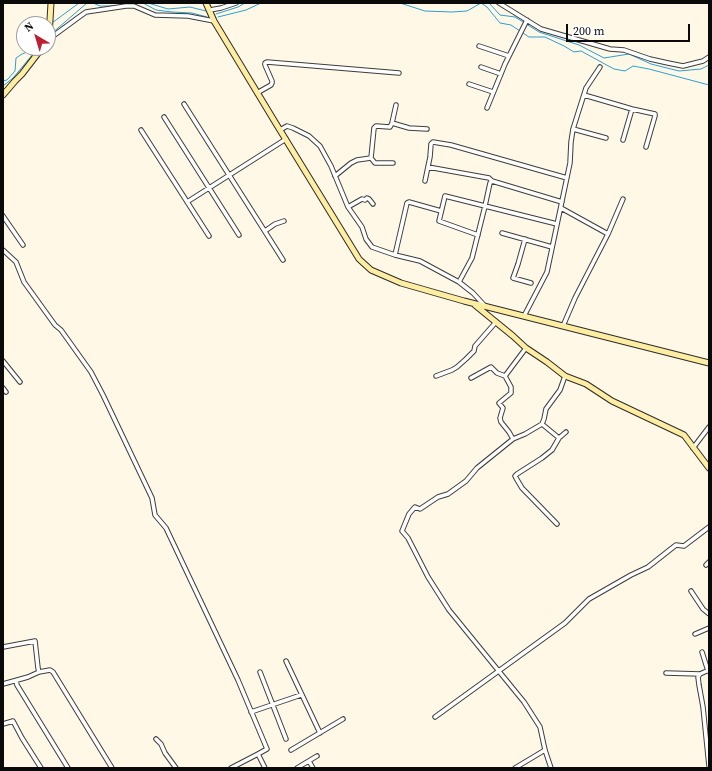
<!DOCTYPE html>
<style>
body{margin:0}
#map{position:relative;width:712px;height:771px;overflow:hidden;background:#fff8e6;font-family:"Source Serif 4",serif}
canvas{display:block}
.frame{position:absolute;inset:0;border:4px solid #0a0a0a;pointer-events:none}
.north{position:absolute;left:16px;top:16px;width:40px;height:40px;box-sizing:border-box;background:#fff;border:1px solid #9d9d9d;border-radius:50%;rotate:322deg;font-size:11px;font-weight:700;line-height:16px;text-align:center;color:#0a0a0a}
.north::after{content:'';display:block;margin:auto;width:14px;height:18px;background:#bf1d31;clip-path:polygon(50% 0,100% 100%,50% 72%,0 100%)}
.scale{position:absolute;left:566px;top:24px;width:124px;height:18px;box-sizing:border-box;border:2px solid #0a0a0a;border-top:0;padding-left:5px;font-size:12px;line-height:14px;white-space:nowrap;color:#0a0a0a;-webkit-text-stroke:3px #fff;paint-order:stroke}
</style>
<div id="map">
<canvas width="712" height="771"></canvas>
<div class="frame"></div>
<div class="north">N</div>
<div class="scale">200 m</div>
</div>
<script>
const c = document.querySelector('canvas').getContext('2d');
c.lineJoin = 'round';
function shape(rows) {
  const path = new Path2D();
  for (const r of rows) {
    path.moveTo(r[0], r[1]);
    for (let i = 2; i < r.length; i += 2) path.lineTo(r[i], r[i + 1]);
  }
  return path;
}
function strokePath(path, color, width, dash) {
  c.strokeStyle = color;
  c.lineWidth = width;
  c.lineCap = dash ? 'butt' : 'round';
  c.setLineDash(dash || []);
  c.stroke(path);
}
strokePath(shape([
 [93,3,100,6,115,6,127,3],
 [143,3,156,10,172,12,192,13,207,17],
 [148,3,168,9,190,7,206,11],
 [400,3,425,11,452,12,467,11,481,3,487,7,500,23,511,25,520,31],
 [489,3,500,15,515,17,539,32,579,45,604,58,629,54,651,64,679,71,701,69,709,65],
 [216,14,238,7,245,3],
 [218,17,246,10,261,3],
 [52,23,79,3],
 [523,33,529,37,545,37,564,46,574,52,581,51,614,69,625,71,633,66,649,69,709,85],
 [51,34,87,3],
 [3,81,7,80,15,71,16,58,22,54,32,50,35,48],
 [3,86,13,78,38,48]
]), '#2c9ed3', 1);
const street = shape([
 [499,3,541,29,610,49,624,50,650,59,668,63,683,66,703,61,709,57],
 [210,10,221,8,236,3],
 [49,39,79,17,86,12,126,6,134,6,155,15,188,16,214,21],
 [479,46,509,56],
 [481,67,501,74],
 [469,84,493,92],
 [257,93,271,85,272,83,272,81,265,65,265,63,267,62,399,73],
 [584,95,632,109,655,114,655,116,646,147],
 [184,104,283,260],
 [487,108,505,64,527,20],
 [164,117,239,235],
 [392,123,409,128,427,129],
 [573,129,606,138],
 [141,130,209,236],
 [280,130,287,126,293,128,309,136,320,146,331,166,348,207,362,227,366,239,372,247,395,255,420,261,459,282,473,293,485,306],
 [623,140,632,109],
 [393,163,375,163,371,158,374,128,376,126,390,127,392,123,396,105],
 [428,167,489,178,492,181,562,202],
 [335,176,351,163,357,160,371,158],
 [425,181,430,157,431,144,433,142,451,145,567,178],
 [187,202,286,139],
 [348,207,362,199,365,200,367,198,369,199,373,204],
 [561,208,608,234],
 [3,216,23,245],
 [265,231,275,224,284,221],
 [502,233,552,247],
 [478,235,439,221,445,196,557,224],
 [525,239,518,264,513,278,531,283],
 [3,250,16,262,24,282,55,325,61,330,91,372,103,395,152,498,155,515,166,528,238,680,267,749,258,754,265,768],
 [395,255,407,203,409,202,441,211],
 [459,282,472,258,485,206,490,183,492,181],
 [524,316,547,272,570,163,571,142,573,129,586,88,600,67],
 [563,326,575,298,608,234,623,199],
 [3,361,20,382],
 [436,376,452,370,457,367,466,359,474,351,475,346,496,322],
 [471,378,491,367,497,373,505,376],
 [3,388,6,392],
 [542,424,559,438],
 [513,439,509,432,501,422,500,418,503,408,499,403,511,393,511,387,505,376,526,348],
 [693,448,709,427],
 [557,524,522,488,516,478,515,476,517,474,542,458,552,450,559,438,566,432],
 [706,565,709,562],
 [691,591,703,609,709,614],
 [695,634,709,628],
 [3,647,35,641,38,668,39,672],
 [702,652,708,671],
 [286,661,320,733],
 [260,672,286,739],
 [666,673,700,674,709,670],
 [700,674,698,677,699,685,703,707,709,766],
 [16,681,17,685,68,768],
 [3,684,28,677,39,672,50,670,53,672,112,768],
 [251,712,301,695],
 [435,717,565,623,589,599,631,575,648,567,676,545,684,546,709,527],
 [3,724,13,721,22,738,41,768],
 [156,739,161,744,165,753,176,768],
 [291,750,343,719],
 [309,761,313,768],
 [231,768,258,754],
 [297,768,317,756],
 [515,768,545,750],
 [551,768,545,750,540,727,524,702,449,610,428,577,408,538,402,531,409,514,415,507,420,509,438,497,448,494,466,481,477,468,513,439,525,434,542,424,544,419,546,409,560,390,565,376]
]);
const secondary = shape([
 [206,3,214,21,275,122,359,259,371,270,401,283,464,301,709,363],
 [48,40,49,37,51,3],
 [3,95,15,81,22,74,42,48],
 [475,305,513,336,526,348,547,362,565,376,586,384,612,401,684,435,709,468]
]);
strokePath(street, '#3d3d3d', 5.5);
strokePath(secondary, '#2c2c2c', 7);
strokePath(street, '#fff', 3.5);
strokePath(secondary, '#ffeda1', 5);
</script>
